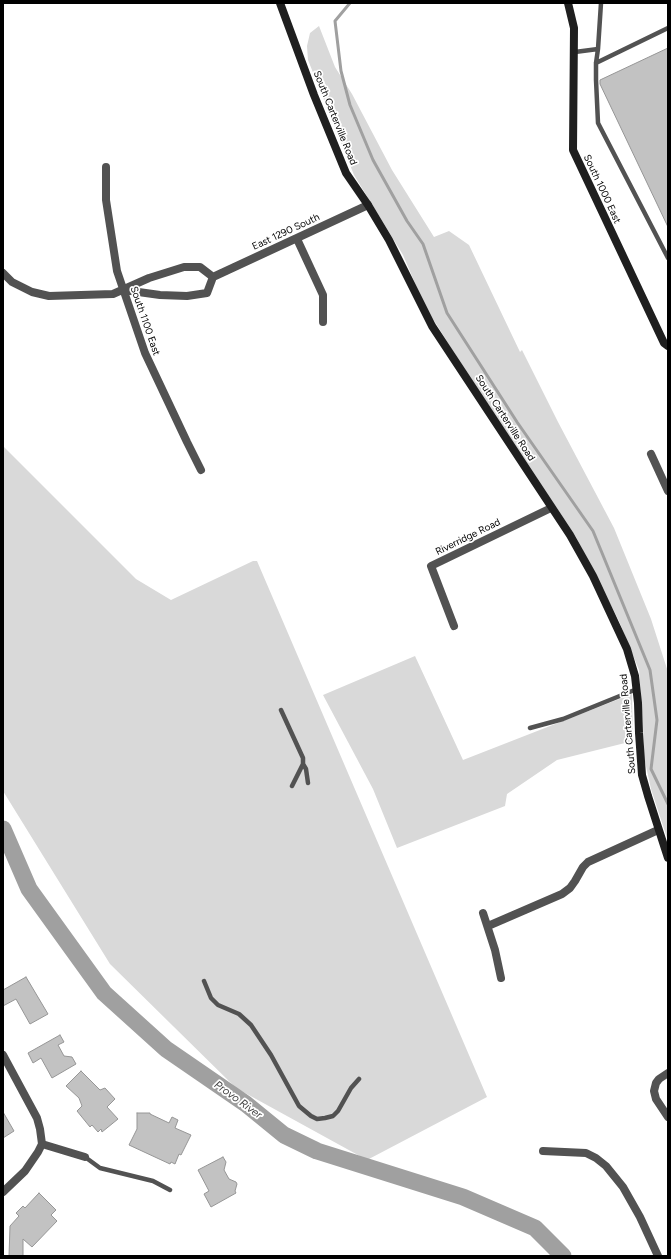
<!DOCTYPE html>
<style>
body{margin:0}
#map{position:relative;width:671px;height:1259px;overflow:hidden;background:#fff;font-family:Figtree,sans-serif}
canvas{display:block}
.frame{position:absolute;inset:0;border:4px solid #000;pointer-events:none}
</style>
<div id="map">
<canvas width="671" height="1259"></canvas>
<div class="frame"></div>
</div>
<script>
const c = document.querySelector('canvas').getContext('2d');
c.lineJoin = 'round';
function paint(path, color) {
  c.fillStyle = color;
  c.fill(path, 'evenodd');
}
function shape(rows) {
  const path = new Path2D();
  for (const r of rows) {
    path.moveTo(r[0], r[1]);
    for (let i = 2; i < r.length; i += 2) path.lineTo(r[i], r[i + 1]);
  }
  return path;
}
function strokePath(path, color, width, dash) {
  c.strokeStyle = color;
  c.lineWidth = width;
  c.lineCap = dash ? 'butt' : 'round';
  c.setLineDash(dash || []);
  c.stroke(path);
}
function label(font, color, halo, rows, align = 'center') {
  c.font = font + ' Figtree,sans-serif';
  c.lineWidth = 3.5;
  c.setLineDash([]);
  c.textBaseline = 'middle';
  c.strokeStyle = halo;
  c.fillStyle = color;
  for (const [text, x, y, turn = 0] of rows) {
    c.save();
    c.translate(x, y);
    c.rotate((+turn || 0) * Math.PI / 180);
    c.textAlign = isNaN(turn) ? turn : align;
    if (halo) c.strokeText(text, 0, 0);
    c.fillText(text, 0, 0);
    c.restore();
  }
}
paint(shape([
 [319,26,335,67,352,94,392,170,434,237,449,231,469,245,520,352,522,350,558,422,614,528,651,619,668,672,668,841,651,789,644,757,643,725,639,670,619,621,576,537,457,357,433,319,415,283,403,255,354,175,308,60,307,46,310,33],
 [3,446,136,579,171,600,253,561,257,561,487,1097,367,1160,236,1088,110,964,3,791],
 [415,656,463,760,632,694,633,741,557,760,507,794,505,806,397,848,373,789,323,695]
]), '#d9d9d9');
strokePath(shape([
 [350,3,335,21,341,71,350,105,373,160,407,221,423,244,447,313,517,422,593,531,650,670,657,720,651,769,668,804]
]), '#a0a0a0', 3);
strokePath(shape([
 [3,829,29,889,104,993,166,1049,246,1104,284,1135,317,1151,463,1197,535,1228,563,1256]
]), '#a0a0a0', 17);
const building = shape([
 [668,48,668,227,600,84,600,80,668,48],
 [26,977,48,1014,30,1024,16,999,3,1006,3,990,26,977],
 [60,1035,64,1042,58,1045,64,1056,72,1057,76,1064,52,1078,41,1058,33,1063,28,1053,60,1035],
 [81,1071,100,1090,105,1088,115,1099,107,1107,118,1119,102,1132,101,1129,98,1132,92,1125,90,1127,77,1111,82,1106,79,1098,66,1086,81,1071],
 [3,1112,14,1131,3,1138,3,1112],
 [137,1113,150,1113,150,1114,169,1123,172,1117,178,1120,175,1128,191,1135,181,1155,179,1154,175,1164,171,1162,170,1164,129,1145,137,1129,137,1113],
 [223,1157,226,1162,224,1170,229,1179,236,1182,237,1184,235,1191,236,1193,211,1207,204,1194,209,1191,198,1170,223,1157],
 [39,1193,56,1210,51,1215,57,1221,32,1247,23,1239,23,1256,9,1256,10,1226,19,1216,16,1213,23,1206,25,1208,39,1193]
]);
paint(building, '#c2c2c2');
strokePath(building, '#969696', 1);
strokePath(shape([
 [598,49,596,63,596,80,598,123,668,258],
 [575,52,598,49,601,3],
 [596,63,668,28],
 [281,710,303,758,303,764,292,786],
 [530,728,563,719,637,689],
 [303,764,306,769,308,783],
 [204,981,211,998,218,1005,239,1014,251,1025,271,1055,299,1106,311,1116,317,1119,325,1118,333,1116,338,1111,351,1088,359,1079],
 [85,1157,100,1168,153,1181,170,1190]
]), '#525252', 4.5);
strokePath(shape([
 [106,167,106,200,117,271,145,353,187,442,201,470],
 [297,239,323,295,323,322],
 [3,273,12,282,32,292,49,296,113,294,149,278,184,267,200,267,213,277],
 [124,290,160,295,187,296,207,293,213,277,368,205],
 [651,454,668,491],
 [454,626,431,566,551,508],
 [483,913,495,950,501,978],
 [488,926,562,894,570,888,575,881,583,867,588,862,658,830],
 [3,1055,37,1118,40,1129,42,1144,38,1152,25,1171,3,1192],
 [668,1073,659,1079,656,1083,654,1091,656,1099,668,1117],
 [42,1144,85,1157],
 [543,1151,586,1153,596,1158,606,1166,623,1187,640,1217,658,1256]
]), '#525252', 8);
strokePath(shape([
 [280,3,314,95,346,173,368,205,389,240,432,326,570,535,593,576,627,649,635,676,638,703,639,733,642,775,648,796,668,858],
 [568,3,574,28,573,150,664,343,668,346]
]), '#1f1f1f', 8);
label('10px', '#000', '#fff', [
 ["South Carterville Road",335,118,68],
 ["South 1000 East",602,189,65],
 ["East 1290 South",286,232,-25],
 ["South 1100 East",145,321,71],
 ["South Carterville Road",505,418,57],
 ["Riverridge Road",468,537,-26],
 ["South Carterville Road",628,724,-95]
]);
label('italic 11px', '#414141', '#fff', [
 ["Provo River",238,1100,36]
]);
</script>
